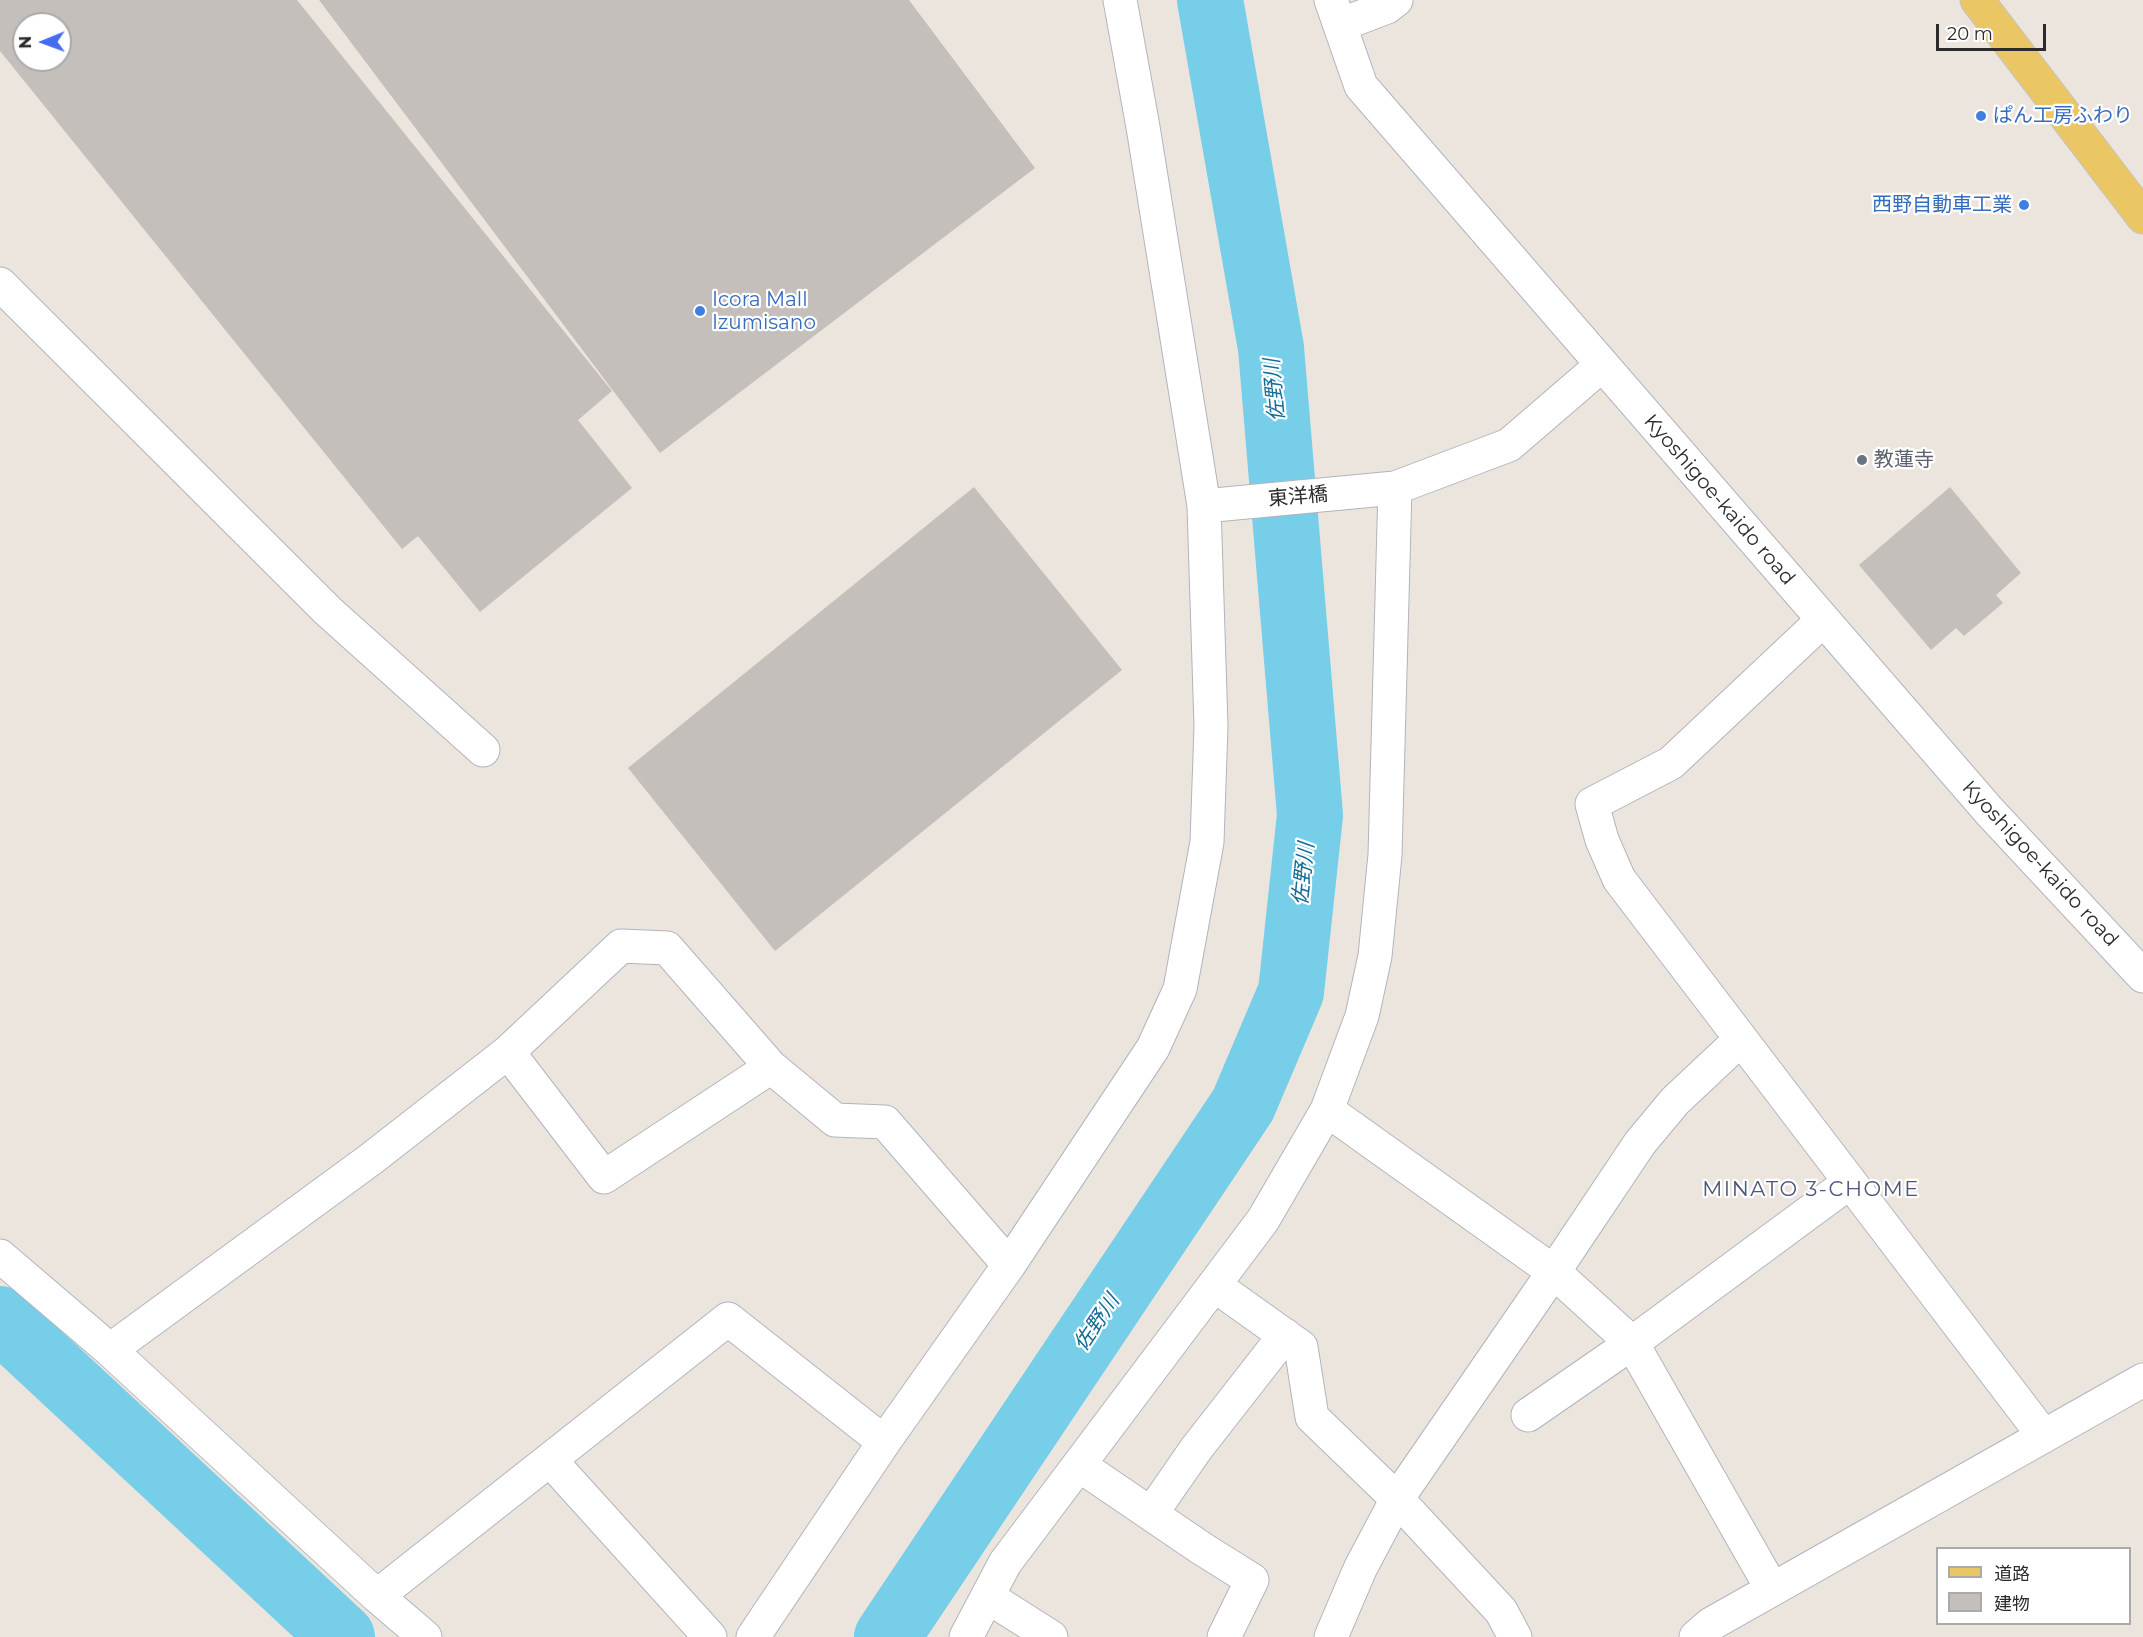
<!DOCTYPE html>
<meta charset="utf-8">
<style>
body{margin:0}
#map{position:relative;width:2143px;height:1637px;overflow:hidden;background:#ece5de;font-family:Montserrat,"Noto Sans JP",sans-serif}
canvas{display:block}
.legend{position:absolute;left:1936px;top:1547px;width:195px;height:78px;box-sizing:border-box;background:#fff;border:2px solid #aaa;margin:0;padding:8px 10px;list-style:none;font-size:18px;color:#2b2b2b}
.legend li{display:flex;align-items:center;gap:12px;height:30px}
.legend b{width:30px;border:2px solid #aaa}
.north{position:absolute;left:12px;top:12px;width:60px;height:60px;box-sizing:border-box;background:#fff;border:2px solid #aaa;border-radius:50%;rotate:269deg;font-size:16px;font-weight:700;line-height:24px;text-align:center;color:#2b2b2b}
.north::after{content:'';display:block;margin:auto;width:21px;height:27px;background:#466cf1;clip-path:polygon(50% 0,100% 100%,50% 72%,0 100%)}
.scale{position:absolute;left:1936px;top:24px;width:110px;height:27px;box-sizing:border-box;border:3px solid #2b2b2b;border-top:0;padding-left:8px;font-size:18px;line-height:21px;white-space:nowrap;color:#2b2b2b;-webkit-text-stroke:4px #fff;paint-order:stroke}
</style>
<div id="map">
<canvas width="2143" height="1637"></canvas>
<ul class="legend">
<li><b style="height:8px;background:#eac665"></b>道路</li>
<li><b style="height:16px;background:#c4bfba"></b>建物</li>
</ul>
<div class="north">N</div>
<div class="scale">20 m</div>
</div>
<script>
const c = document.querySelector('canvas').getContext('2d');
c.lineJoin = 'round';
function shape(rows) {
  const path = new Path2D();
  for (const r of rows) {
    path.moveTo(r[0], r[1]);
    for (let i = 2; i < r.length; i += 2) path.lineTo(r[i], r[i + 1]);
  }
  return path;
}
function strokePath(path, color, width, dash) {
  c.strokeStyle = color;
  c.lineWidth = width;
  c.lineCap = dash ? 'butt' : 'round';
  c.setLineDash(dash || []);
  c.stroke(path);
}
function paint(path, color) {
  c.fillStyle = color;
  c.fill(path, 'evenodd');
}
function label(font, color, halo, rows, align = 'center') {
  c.font = font + ' Montserrat,"Noto Sans JP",sans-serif';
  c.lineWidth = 4.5;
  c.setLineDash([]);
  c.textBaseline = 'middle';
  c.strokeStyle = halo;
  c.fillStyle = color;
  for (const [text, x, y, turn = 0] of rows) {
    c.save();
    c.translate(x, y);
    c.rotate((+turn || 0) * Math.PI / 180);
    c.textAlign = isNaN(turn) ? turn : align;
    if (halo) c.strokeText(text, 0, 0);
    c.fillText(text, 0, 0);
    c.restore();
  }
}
strokePath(shape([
 [0,1319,342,1637],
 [887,1637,1243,1105,1291,992,1310,815,1271,348,1210,0]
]), '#76cee9', 66);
paint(shape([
 [0,0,297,0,612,391,578,420,632,488,480,612,418,536,402,549,0,51],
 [24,24,60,24,60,60,24,60],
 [319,0,909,0,1035,168,660,453],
 [974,487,1122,670,775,951,628,768],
 [1950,487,2021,573,1996,595,2003,603,1964,636,1956,628,1931,650,1859,565]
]), '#c4bfba');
const minor = shape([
 [1120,0,1143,127,1204,506],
 [1331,0,1361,86,1990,812,2143,976],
 [1340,25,1387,7,1396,0],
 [0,284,328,611,483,750],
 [1823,620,1671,763,1592,804,1602,840,1619,879,2043,1435],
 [508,1052,604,1177,771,1067],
 [1327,1110,1554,1272,1632,1343,1772,1589],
 [0,1256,110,1350,377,1596,425,1637],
 [1214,1285,1301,1347,1312,1417,1397,1499,1501,1611,1515,1637],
 [110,1350,371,1159,508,1052,621,946,667,948,771,1067,835,1120,885,1122,1009,1265],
 [1528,1415,1632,1343,1850,1182],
 [884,1442,1009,1265,1153,1048,1180,989,1207,842,1211,726,1204,506,1395,488],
 [550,1460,710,1637],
 [1079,1465,1201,1548,1252,1580,1224,1637],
 [1151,1514,1196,1449,1285,1335],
 [377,1596,728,1319,884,1442,753,1637],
 [988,1597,1051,1637],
 [966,1637,1005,1563,1263,1220,1327,1110,1362,1016,1375,956,1385,855,1395,488,1509,445,1602,365],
 [1331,1637,1360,1569,1397,1499,1561,1261,1640,1143,1675,1101,1740,1040],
 [1696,1637,1711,1624,2143,1380]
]);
const major = shape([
 [1977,0,2143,217]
]);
strokePath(minor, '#b1b4be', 35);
strokePath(major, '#c4c4c4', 35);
strokePath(minor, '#fff', 33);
strokePath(major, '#eac665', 33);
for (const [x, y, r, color] of [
 [1981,116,6,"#3f7fe0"],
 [2024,205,6,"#3f7fe0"],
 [700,311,6,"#3f7fe0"],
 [1862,460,6,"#6b7280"]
]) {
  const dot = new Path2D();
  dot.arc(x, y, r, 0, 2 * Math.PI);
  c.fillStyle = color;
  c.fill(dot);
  strokePath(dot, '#fff', 2);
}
label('20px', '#366cbe', '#fff', [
 ["ぱん工房ふわり",1993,116],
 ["西野自動車工業",2012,205,"right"],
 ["Icora Mall",712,300],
 ["Izumisano",712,323]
], 'left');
label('20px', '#5b616d', '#fff', [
 ["教蓮寺",1874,460]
], 'left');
label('20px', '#2b2b2b', '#fff', [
 ["東洋橋",1298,497,-5],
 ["Kyoshigoe-kaido road",1719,500,49],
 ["Kyoshigoe-kaido road",2040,864,47]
]);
label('italic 21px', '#146d95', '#fff', [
 ["佐野川",1275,390,-95],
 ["佐野川",1304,874,-84],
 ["佐野川",1097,1323,-56]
]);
c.letterSpacing = '1.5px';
label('21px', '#4d5779', '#fff', [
 ["MINATO 3-CHOME",1811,1190]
]);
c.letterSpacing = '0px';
</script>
